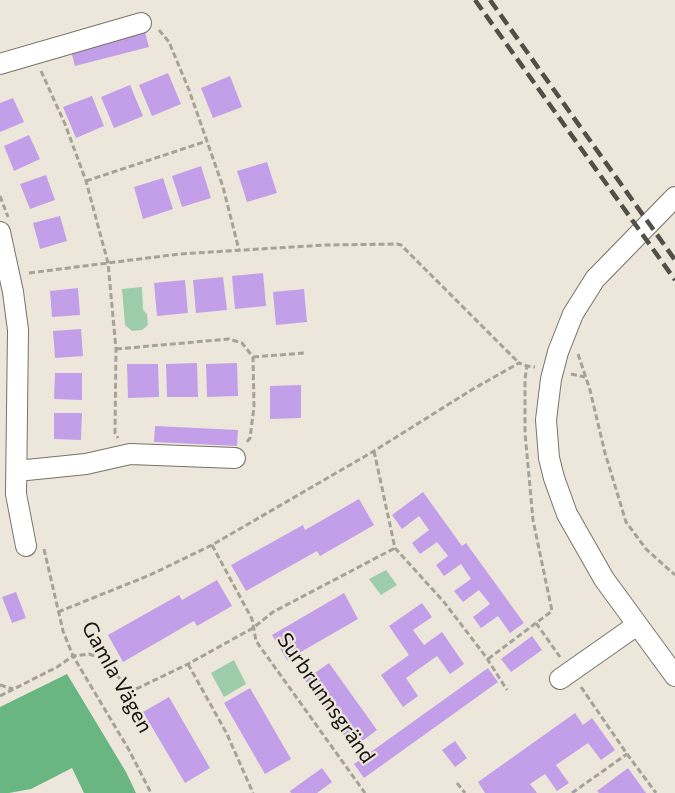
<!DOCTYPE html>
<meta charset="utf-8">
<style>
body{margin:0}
canvas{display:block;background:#ede7db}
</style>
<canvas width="675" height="793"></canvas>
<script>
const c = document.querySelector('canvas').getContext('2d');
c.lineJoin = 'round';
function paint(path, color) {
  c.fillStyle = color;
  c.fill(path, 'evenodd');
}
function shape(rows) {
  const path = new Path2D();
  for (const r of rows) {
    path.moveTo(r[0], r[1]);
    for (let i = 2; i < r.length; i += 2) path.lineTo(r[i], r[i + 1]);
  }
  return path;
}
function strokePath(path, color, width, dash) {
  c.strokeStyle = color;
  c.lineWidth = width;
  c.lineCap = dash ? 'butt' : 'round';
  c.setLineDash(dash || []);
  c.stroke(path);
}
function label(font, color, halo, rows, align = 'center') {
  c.font = font + ' Commissioner,sans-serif';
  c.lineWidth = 4.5;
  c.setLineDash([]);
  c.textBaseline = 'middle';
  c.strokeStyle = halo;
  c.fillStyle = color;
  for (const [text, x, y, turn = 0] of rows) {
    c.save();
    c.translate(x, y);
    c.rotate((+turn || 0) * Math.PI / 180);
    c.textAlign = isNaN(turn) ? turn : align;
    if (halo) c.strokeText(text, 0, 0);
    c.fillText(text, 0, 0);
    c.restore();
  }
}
paint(shape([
 [142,287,143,310,147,314,148,325,142,330,132,331,125,325,122,289],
 [386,570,397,585,381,595,369,579],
 [234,660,246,684,224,697,211,673]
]), '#9dcdaa');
paint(shape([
 [67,674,126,772,136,793,84,793,72,768,31,789,9,793,0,793,0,707]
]), '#69b682');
paint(shape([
 [145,32,149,47,75,66,71,51],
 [168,73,181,104,152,116,139,85],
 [230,76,242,107,213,118,201,88],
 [130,85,143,116,114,128,101,97],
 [92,96,104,126,76,138,63,107],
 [13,98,24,122,0,132,0,103],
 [29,135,40,159,14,171,4,146],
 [267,162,277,193,247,202,237,171],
 [201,166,211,198,182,207,172,176],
 [46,175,55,200,30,209,20,184],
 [163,178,173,209,143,219,134,187],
 [60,216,67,241,40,249,33,223],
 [263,273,266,306,235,309,232,276],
 [223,277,227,310,196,313,193,280],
 [185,280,188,313,157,316,154,283],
 [78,288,80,315,52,317,50,291],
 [304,289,307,322,276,325,273,292],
 [81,329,83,356,55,358,53,331],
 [197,363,198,397,167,397,166,364],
 [237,363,238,396,207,397,206,364],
 [127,364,158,364,159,397,128,398],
 [55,373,82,373,82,400,54,399],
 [301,385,301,418,270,419,270,386],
 [54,413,82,413,81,440,54,439],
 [155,426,238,430,237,446,154,442],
 [423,492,462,546,466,543,524,623,510,633,498,616,481,628,473,617,490,604,479,590,463,602,454,591,471,579,461,564,444,576,436,565,448,556,437,542,420,554,412,543,429,530,419,516,402,529,392,515],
 [359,499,374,525,320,556,317,551,246,591,231,565,303,525,305,530],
 [217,580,232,606,197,626,194,621,123,662,108,635,179,595,182,600],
 [16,592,26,618,12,623,2,597],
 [344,593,358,619,287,660,272,635],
 [422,603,432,617,413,630,424,645,442,632,464,664,450,674,437,656,406,678,418,696,403,707,381,675,409,655,389,626],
 [532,636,542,650,511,672,501,659],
 [329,663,377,730,353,748,305,680],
 [488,668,498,682,364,778,354,764],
 [250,688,291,759,265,774,224,703],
 [169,697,210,768,185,783,143,712],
 [575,713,583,725,592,718,615,750,601,760,588,743,556,765,569,783,557,791,545,774,530,784,537,793,485,793,478,782],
 [455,741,467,758,455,767,442,750],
 [322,768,332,782,317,793,291,793,290,791],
 [628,768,646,793,599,793,597,791]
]), '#c29fe8');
const minor = shape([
 [0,64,141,23],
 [675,197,595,279,573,314,558,352,551,379,546,420,549,458,554,478,567,514,604,579,675,676],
 [0,232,13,292,18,330,16,494,26,546],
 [17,471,86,464,130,454,235,458],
 [560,679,637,625]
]);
strokePath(minor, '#787267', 22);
strokePath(shape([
 [159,30,169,42,189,90,223,187,239,250],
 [41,71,65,124,86,181,108,263,116,349,115,433,118,438],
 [86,181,207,141],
 [0,196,8,217],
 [29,273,179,254,325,245,397,244,401,245,519,363],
 [116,349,229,339,242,343,253,357,254,407,250,438,246,443],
 [578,354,590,390,605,453,626,522,646,549,675,575],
 [253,357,304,353],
 [571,374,585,377],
 [374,451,395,548,444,602,486,657,507,690],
 [212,545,252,619,256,641,365,793],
 [44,549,63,631,73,656,129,750,151,793],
 [58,612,150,575,212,545,374,451,473,389,519,363,527,366,535,367],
 [536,623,560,657],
 [488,659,552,611,533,520,525,433,525,379,527,366],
 [188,664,227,734,253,793],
 [0,685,13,689],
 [581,687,627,754,656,793],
 [0,696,57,667,73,656,89,654,106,660,125,686,134,690,188,664,253,628,273,612,395,548],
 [457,783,465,793],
 [572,793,627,754]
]), '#a6a298', 3, [6, 3]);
strokePath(minor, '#fff', 20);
strokePath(shape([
 [475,0,675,280],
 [490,0,675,260]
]), '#524f48', 4.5, [12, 6]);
label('21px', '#171510', '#ede7db', [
 ["Gamla Vägen",117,677,61],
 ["Surbrunnsgränd",326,698,55]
]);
</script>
